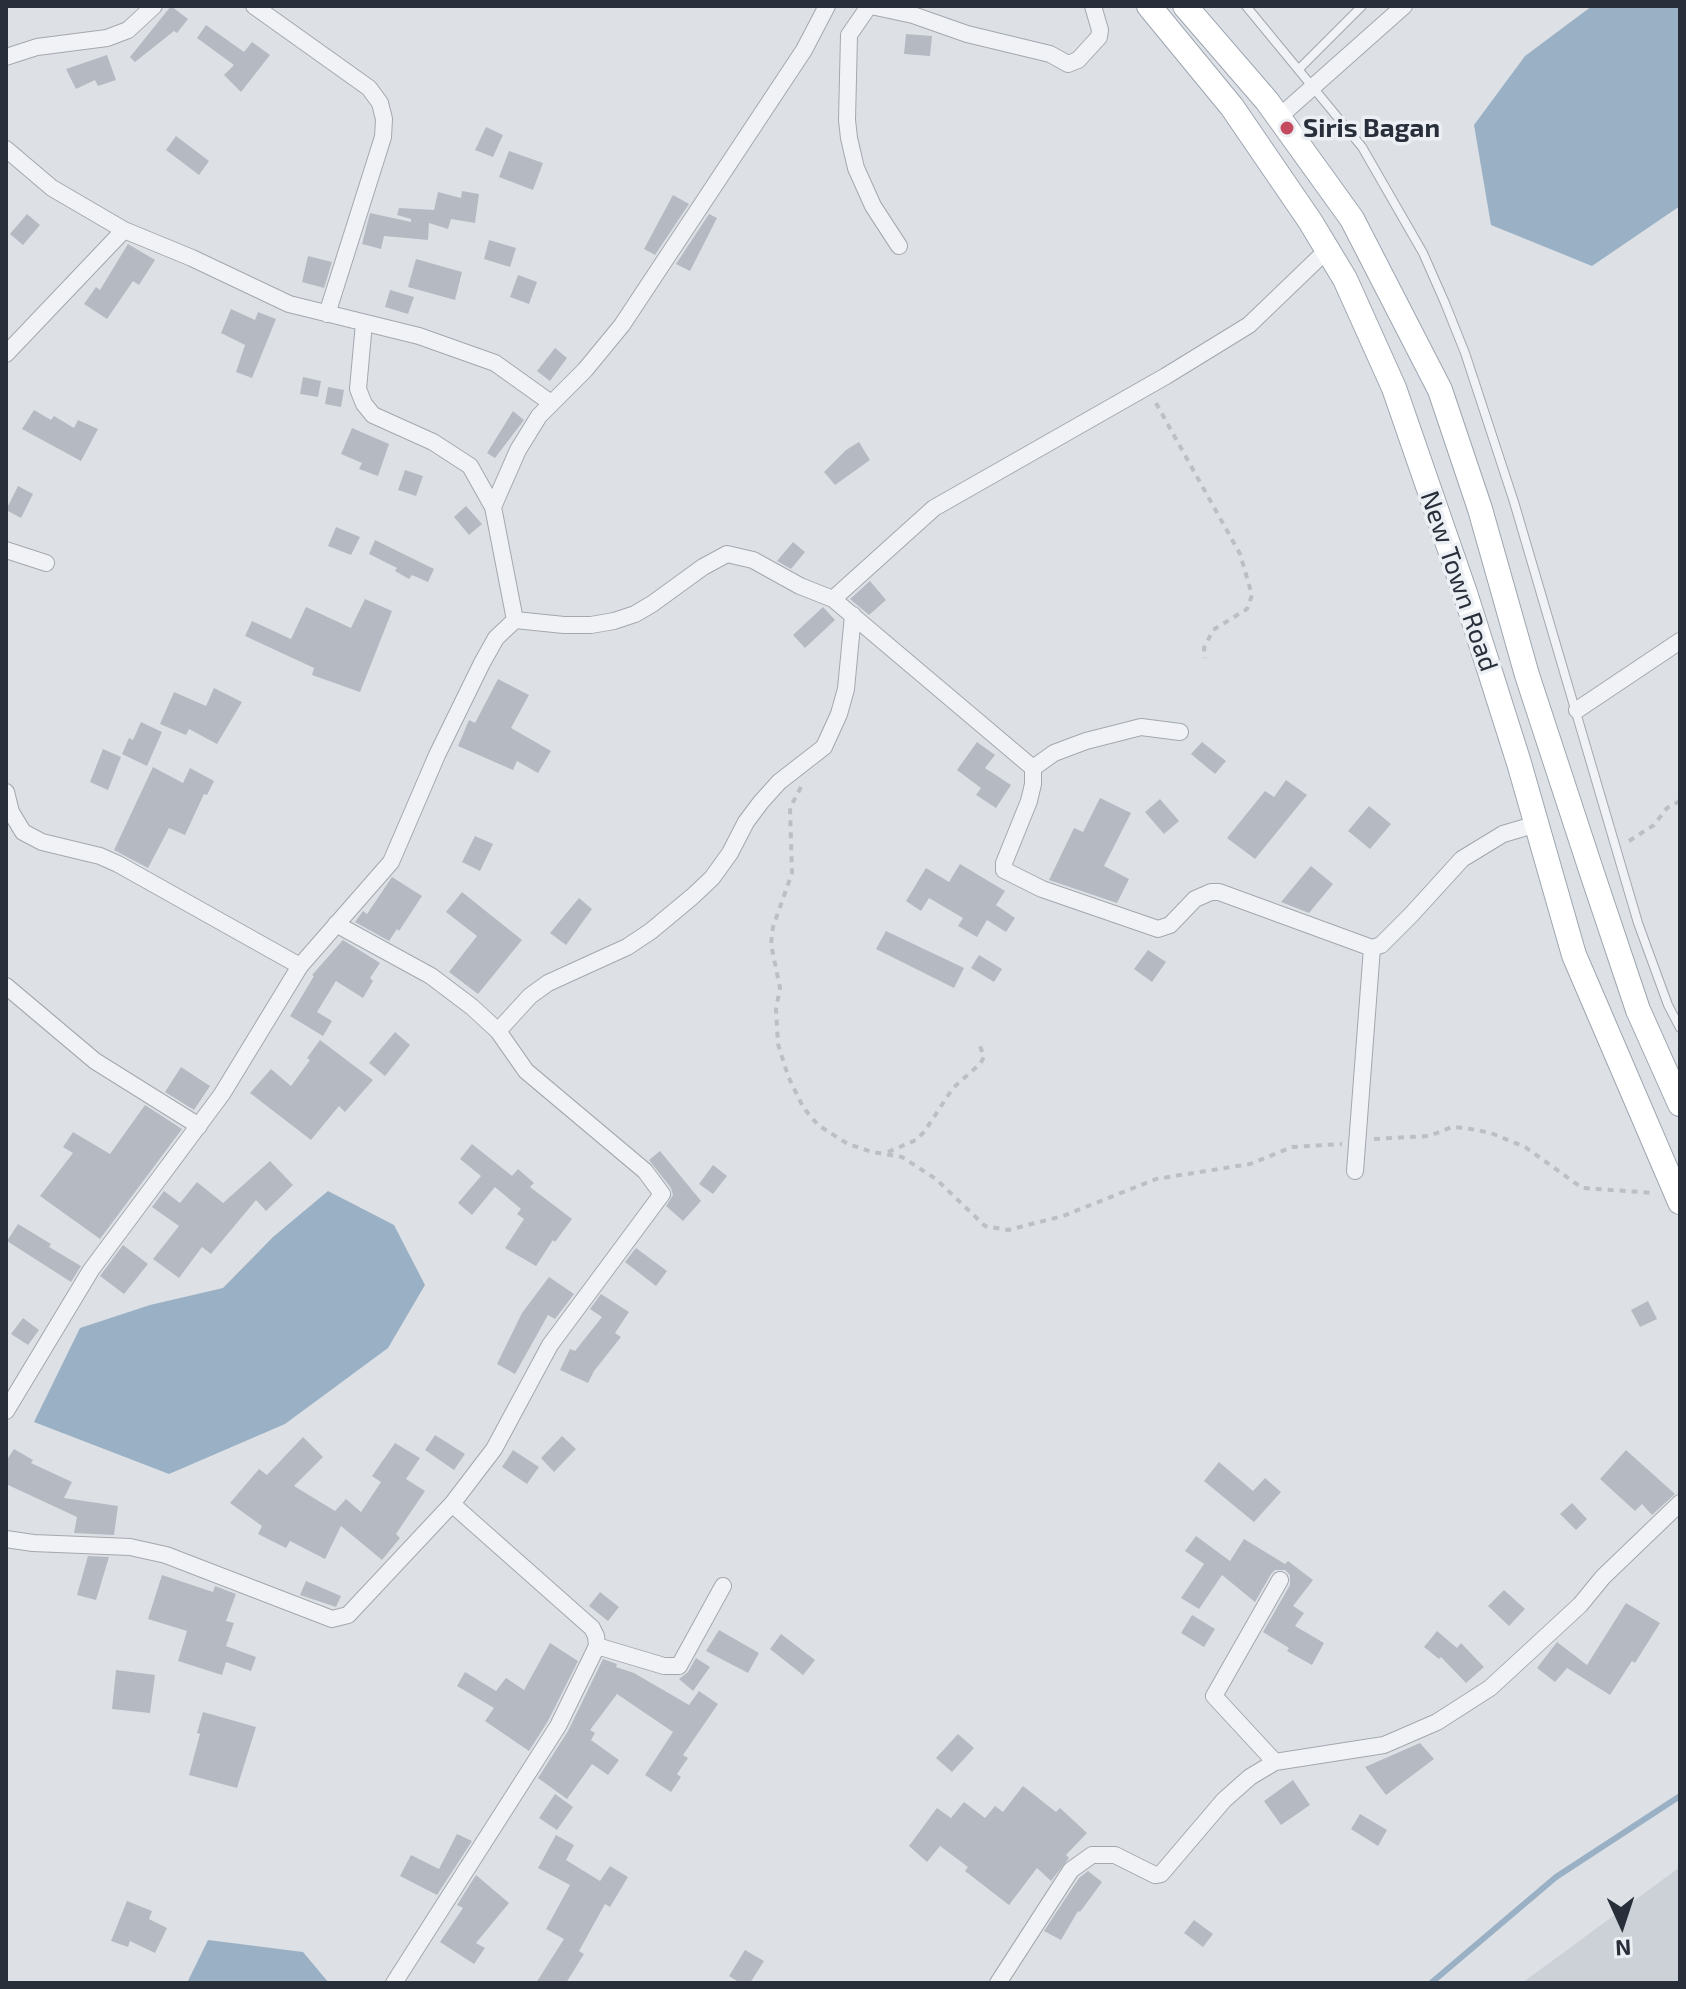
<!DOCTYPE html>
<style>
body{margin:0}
#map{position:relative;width:1686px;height:1989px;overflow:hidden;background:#dde1e6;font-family:"Exo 2",sans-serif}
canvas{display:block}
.frame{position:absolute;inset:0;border:8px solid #282f3b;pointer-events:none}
.north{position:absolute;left:1582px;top:1885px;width:80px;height:80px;-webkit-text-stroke:6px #ecf0f4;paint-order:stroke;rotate:177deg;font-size:22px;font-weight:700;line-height:32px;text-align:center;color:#282f3b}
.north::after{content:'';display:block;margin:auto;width:28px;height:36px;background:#282f3b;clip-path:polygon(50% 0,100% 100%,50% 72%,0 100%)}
</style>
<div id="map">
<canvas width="1686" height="1989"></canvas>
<div class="frame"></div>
<div class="north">N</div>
</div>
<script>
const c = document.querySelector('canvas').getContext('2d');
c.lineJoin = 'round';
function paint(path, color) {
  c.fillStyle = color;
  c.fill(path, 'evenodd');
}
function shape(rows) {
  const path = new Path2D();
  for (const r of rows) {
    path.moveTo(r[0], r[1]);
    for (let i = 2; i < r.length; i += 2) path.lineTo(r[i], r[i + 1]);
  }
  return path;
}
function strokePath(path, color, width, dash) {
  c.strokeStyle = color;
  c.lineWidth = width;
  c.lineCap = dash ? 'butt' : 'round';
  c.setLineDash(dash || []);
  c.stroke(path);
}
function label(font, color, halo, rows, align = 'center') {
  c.font = font + ' "Exo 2",sans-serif';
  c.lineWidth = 7;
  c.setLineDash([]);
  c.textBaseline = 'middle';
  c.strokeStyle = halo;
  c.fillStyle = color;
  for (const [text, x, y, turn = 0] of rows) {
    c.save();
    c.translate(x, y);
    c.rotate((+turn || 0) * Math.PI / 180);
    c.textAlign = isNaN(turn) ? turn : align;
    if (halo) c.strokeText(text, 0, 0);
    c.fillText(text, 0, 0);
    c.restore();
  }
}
paint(shape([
 [1680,1867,1680,1983,1522,1983]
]), '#ccd0d7');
paint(shape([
 [1592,6,1680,6,1680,206,1592,266,1491,225,1474,125,1525,56],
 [328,1191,394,1225,425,1285,388,1348,285,1424,169,1474,34,1422,80,1328,150,1305,223,1288,273,1237],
 [208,1940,303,1952,329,1983,187,1983]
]), '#9ab0c4');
strokePath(shape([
 [1431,1983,1556,1877,1680,1796]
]), '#9ab0c4', 6);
paint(shape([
 [171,6,188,19,177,33,174,31,135,62,130,57],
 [206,25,244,52,252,42,270,55,241,92,224,75,234,65,197,38],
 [906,34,932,36,930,56,904,54],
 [107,55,116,80,98,86,95,80,76,89,66,69],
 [486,127,503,135,493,157,475,150],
 [176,136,209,161,199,175,166,150],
 [509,151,543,163,533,190,499,177],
 [462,191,479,194,475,223,451,219,448,229,429,223,428,240,384,236,381,249,362,244,370,213,411,222,411,219,397,215,399,208,434,210,438,192,461,198],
 [673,195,689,204,655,255,644,249],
 [27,214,40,225,23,245,10,234],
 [709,214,717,218,690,271,676,264],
 [489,240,516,248,510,267,484,259],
 [128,244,155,260,139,285,133,281,107,319,84,304,96,287,100,290],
 [308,256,332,262,324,288,302,282],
 [416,259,462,272,455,300,408,287],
 [518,275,537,282,529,304,510,297],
 [390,290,414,297,408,314,385,307],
 [231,309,255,320,258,312,276,319,252,378,236,372,245,345,221,333],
 [555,348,567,358,550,381,537,371],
 [303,377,321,381,318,397,300,394],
 [328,387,344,390,341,407,325,404],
 [34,410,51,420,54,416,74,428,78,420,98,429,81,461,22,429],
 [513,411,524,420,495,458,487,453],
 [352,428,389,444,378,476,359,469,362,463,341,454],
 [859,442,870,460,835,485,824,472,846,450],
 [405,470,423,476,416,496,398,490],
 [18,486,33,494,21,518,6,510],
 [466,506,482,524,469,535,454,517],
 [336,527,360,537,351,555,328,546],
 [375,540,434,569,428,582,412,575,409,579,395,571,397,568,369,554],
 [793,542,805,552,791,569,777,561],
 [870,581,886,600,869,615,850,599],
 [365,599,392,611,360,692,312,675,314,668,245,636,252,621,291,639,306,607,351,628],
 [823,607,835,620,805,648,793,635],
 [498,679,529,695,511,728,551,751,538,773,517,761,513,770,458,746,469,720,475,723],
 [214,688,242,702,217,744,189,729,186,735,160,724,174,692,206,706],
 [141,722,162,732,147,766,122,754,129,738,133,740],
 [977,742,995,755,985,768,1011,785,996,808,976,795,981,788,957,770],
 [1202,742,1226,761,1215,774,1191,754],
 [103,749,121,757,108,790,90,782],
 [153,767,183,783,190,768,214,781,207,795,204,794,185,835,169,828,148,868,114,850],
 [1286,780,1307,795,1255,859,1227,838,1265,791,1274,797],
 [1100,798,1131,813,1104,866,1129,879,1117,903,1049,880,1074,828,1083,832],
 [1160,799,1179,821,1164,834,1145,812],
 [1369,806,1391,824,1370,849,1348,831],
 [475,836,493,844,480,871,462,862],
 [960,864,1005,891,996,905,1015,918,1006,932,987,920,977,937,958,926,963,918,929,898,921,911,906,901,926,868,949,882],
 [1311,866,1333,884,1309,913,1281,902],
 [392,877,422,896,399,931,397,929,389,941,355,922,363,911,367,914],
 [462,892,522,940,478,994,449,972,477,936,446,912],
 [579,898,592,909,566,945,550,933],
 [886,931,964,968,954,988,876,949],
 [343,940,380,963,370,978,373,981,363,998,336,981,317,1012,332,1021,323,1036,290,1016,314,976,312,975],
 [1148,950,1166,962,1152,982,1134,969],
 [979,955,1002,969,994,982,971,968],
 [395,1032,410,1045,385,1076,369,1063],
 [320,1040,373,1080,345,1112,339,1106,311,1140,250,1093,271,1069,291,1086,310,1060,307,1058],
 [181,1067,210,1086,194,1110,165,1092],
 [145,1105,182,1129,100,1239,40,1196,73,1153,63,1147,73,1132,110,1154],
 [472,1144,512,1176,518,1169,534,1183,530,1187,572,1219,555,1242,553,1240,536,1266,505,1248,524,1219,517,1214,521,1209,495,1187,472,1215,458,1203,481,1176,460,1159],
 [660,1151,701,1201,683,1221,666,1206,673,1195,671,1188,649,1160],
 [270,1161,293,1185,266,1211,256,1200,211,1254,202,1247,179,1278,153,1259,179,1226,152,1207,164,1191,180,1203,197,1182,223,1203],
 [713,1165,727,1176,713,1194,699,1184],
 [18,1224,51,1244,49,1247,81,1266,71,1282,7,1241],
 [123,1245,148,1264,124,1294,100,1276],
 [636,1248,667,1271,656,1286,625,1262],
 [549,1277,574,1294,555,1319,548,1315,515,1374,497,1364,522,1313],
 [601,1294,629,1312,615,1333,621,1337,594,1371,588,1383,560,1370,570,1349,575,1351,602,1317,590,1309],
 [1648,1301,1657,1319,1640,1327,1631,1310],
 [23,1318,39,1330,28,1345,11,1334],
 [435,1435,465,1454,454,1470,425,1450],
 [562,1436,576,1449,554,1472,541,1458],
 [303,1437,323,1457,294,1486,335,1511,346,1499,361,1512,381,1482,372,1476,395,1443,420,1458,406,1479,425,1491,396,1534,400,1538,382,1560,341,1526,325,1559,290,1541,286,1548,258,1534,262,1526,230,1503,259,1469,267,1475],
 [14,1449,33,1460,31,1463,72,1482,64,1498,118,1506,114,1535,74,1533,77,1517,6,1484,6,1461],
 [513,1450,539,1467,527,1484,502,1467],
 [1626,1450,1675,1494,1652,1515,1642,1504,1635,1511,1600,1479],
 [1219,1462,1253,1491,1265,1478,1281,1492,1254,1522,1204,1481],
 [1572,1503,1587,1519,1576,1530,1560,1514],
 [1196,1536,1230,1561,1244,1539,1285,1564,1288,1561,1313,1580,1293,1606,1304,1613,1295,1626,1324,1643,1312,1665,1287,1651,1289,1648,1263,1632,1290,1585,1290,1575,1285,1570,1275,1570,1271,1574,1255,1602,1222,1575,1199,1609,1181,1598,1204,1564,1185,1551],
 [88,1556,109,1557,96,1600,77,1595],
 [162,1575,213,1592,215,1586,236,1594,226,1621,234,1623,226,1646,256,1657,251,1671,226,1662,222,1675,178,1661,187,1631,148,1619],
 [306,1581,341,1596,336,1607,300,1595],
 [1504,1590,1525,1609,1509,1626,1488,1606],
 [600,1592,619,1607,608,1621,589,1606],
 [1626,1603,1660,1623,1635,1663,1632,1661,1610,1695,1567,1668,1555,1682,1537,1668,1557,1642,1587,1665],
 [1192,1615,1215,1629,1204,1647,1181,1633],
 [719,1630,759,1653,748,1673,706,1651],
 [1437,1631,1457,1648,1461,1643,1484,1667,1466,1683,1441,1657,1439,1659,1424,1647],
 [781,1634,815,1660,803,1675,770,1649],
 [550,1643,578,1661,548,1721,529,1751,485,1721,494,1708,457,1686,465,1672,496,1691,506,1678,524,1690],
 [696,1658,710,1667,693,1691,679,1679,688,1672],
 [603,1659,617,1664,616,1667,634,1673,689,1705,699,1691,718,1704,683,1755,688,1758,677,1774,681,1777,671,1792,645,1775,673,1732,617,1694,590,1730,595,1733,591,1740,619,1760,608,1775,592,1764,567,1799,538,1778,568,1731],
 [116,1670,155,1675,150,1713,112,1709],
 [203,1712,256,1727,237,1788,189,1775,200,1734,197,1733],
 [958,1734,974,1748,952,1772,936,1758],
 [1420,1743,1434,1759,1386,1795,1365,1767],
 [1293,1780,1310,1805,1281,1825,1264,1801],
 [1023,1786,1056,1812,1060,1808,1087,1833,1066,1855,1069,1858,1051,1881,1037,1868,1009,1905,965,1871,968,1867,940,1846,927,1862,909,1846,937,1808,951,1818,964,1802,985,1818,995,1806,1003,1812],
 [555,1794,573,1807,557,1830,539,1818],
 [1360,1814,1387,1830,1378,1846,1351,1829],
 [457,1834,472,1841,437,1895,400,1876,411,1855,439,1869],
 [556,1835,574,1845,566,1860,600,1881,610,1866,628,1877,610,1907,605,1904,579,1951,584,1954,566,1983,536,1983,564,1939,546,1929,570,1885,538,1868],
 [1088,1871,1102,1882,1080,1912,1078,1911,1061,1940,1044,1931,1079,1878],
 [476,1875,509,1903,476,1943,485,1948,474,1964,440,1942,463,1908,457,1905],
 [127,1901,152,1911,149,1919,167,1928,155,1953,130,1941,128,1947,111,1941],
 [1194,1920,1213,1934,1203,1947,1184,1933],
 [745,1950,764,1961,750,1983,740,1983,729,1976]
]), '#b5bac2');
const service = shape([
 [1246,6,1362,147,1423,253,1445,303,1465,353,1514,502,1638,923,1668,1005,1680,1028],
 [1299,69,1362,6]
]);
const minor = shape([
 [254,6,369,88,380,103,384,119,383,137,327,314],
 [869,6,849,35,847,120,849,138,856,168,873,206,899,246],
 [871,6,913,15,967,34,1050,54,1068,64,1078,60,1099,37,1100,30,1093,6],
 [6,57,37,47,107,38,128,30,154,6],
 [1279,117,1404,6],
 [6,149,52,188,124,230,192,258,289,304,419,336,495,363,551,403],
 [364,323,358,389,364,404,373,415,433,442,470,466,493,507,515,620],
 [6,354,124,230],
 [493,507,518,450,539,416,585,370,622,325,804,50,827,6],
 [6,550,46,563],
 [833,599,934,508,1166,376,1249,325,1327,250],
 [1577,710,1680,641],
 [1033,768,1054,753,1086,741,1141,727,1180,732],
 [6,792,11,812,23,832,42,842,100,856,118,864,300,966],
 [6,986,95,1061,199,1126],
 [498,1031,530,996,548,983,627,947,651,931,693,896,712,878,730,853,746,822,761,802,779,782,824,747,839,714,846,689,853,615],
 [1355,1171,1372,948],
 [6,1411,91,1270,222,1094,300,966,391,862,437,755,482,663,496,638,515,620,564,625,591,625,614,621,635,614,652,604,703,567,727,554,753,560,800,586,833,599,1033,768,1033,784,1029,801,1004,863,1004,870,1042,889,1158,929,1170,925,1195,899,1211,892,1219,892,1372,948,1381,945,1411,915,1462,859,1503,834,1537,824],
 [6,1539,33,1543,130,1547,166,1555,332,1619,348,1615,452,1504,494,1449,550,1345,662,1194,645,1171,526,1071,498,1031,472,1007,431,976,336,924],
 [597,1646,664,1666,679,1666,723,1586],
 [1275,1762,1214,1696,1280,1580],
 [394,1983,558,1726,597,1646,596,1636,592,1628,452,1504],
 [998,1983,1071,1870,1092,1855,1115,1855,1155,1875,1161,1874,1224,1800,1250,1777,1275,1762,1384,1745,1437,1722,1490,1688,1580,1605,1603,1577,1680,1503]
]);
const primary = shape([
 [1149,6,1232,107,1310,221,1345,279,1394,388,1465,593,1519,763,1574,955,1680,1202],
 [1185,6,1267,101,1352,219,1440,390,1480,509,1527,675,1592,873,1638,1010,1680,1104]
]);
strokePath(service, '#a3a8af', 10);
strokePath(minor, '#a3a8af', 18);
strokePath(primary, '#9da6b1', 26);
strokePath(shape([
 [1156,403,1240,554,1252,595,1247,609,1213,630,1204,648,1205,658],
 [801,787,790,808,792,873,773,927,771,944,780,988,776,1009,778,1044,788,1076,803,1107,818,1125,848,1144,872,1152,902,1157,936,1179,985,1226,1008,1230,1063,1216,1156,1179,1250,1164,1292,1147,1342,1144],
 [1629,841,1654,825,1667,808,1680,801],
 [1374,1139,1429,1136,1452,1127,1466,1128,1491,1133,1525,1147,1582,1188,1654,1193],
 [888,1152,916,1140,924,1132,953,1088,980,1064,984,1057,980,1046]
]), '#bcbfc5', 4, [6, 6]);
strokePath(service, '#f0f2f5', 8);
strokePath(minor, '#f0f2f5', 16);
strokePath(primary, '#fff', 24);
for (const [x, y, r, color] of [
 [1287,128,8,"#c44a5f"]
]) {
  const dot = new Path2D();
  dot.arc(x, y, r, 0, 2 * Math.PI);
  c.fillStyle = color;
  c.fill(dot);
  strokePath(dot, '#ecf0f4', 3);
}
label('bold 26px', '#282f3b', '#ecf0f4', [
 ["Siris Bagan",1303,128]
], 'left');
label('26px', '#282f3b', '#ecf0f4', [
 ["New Town Road",1459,581,71]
]);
</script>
